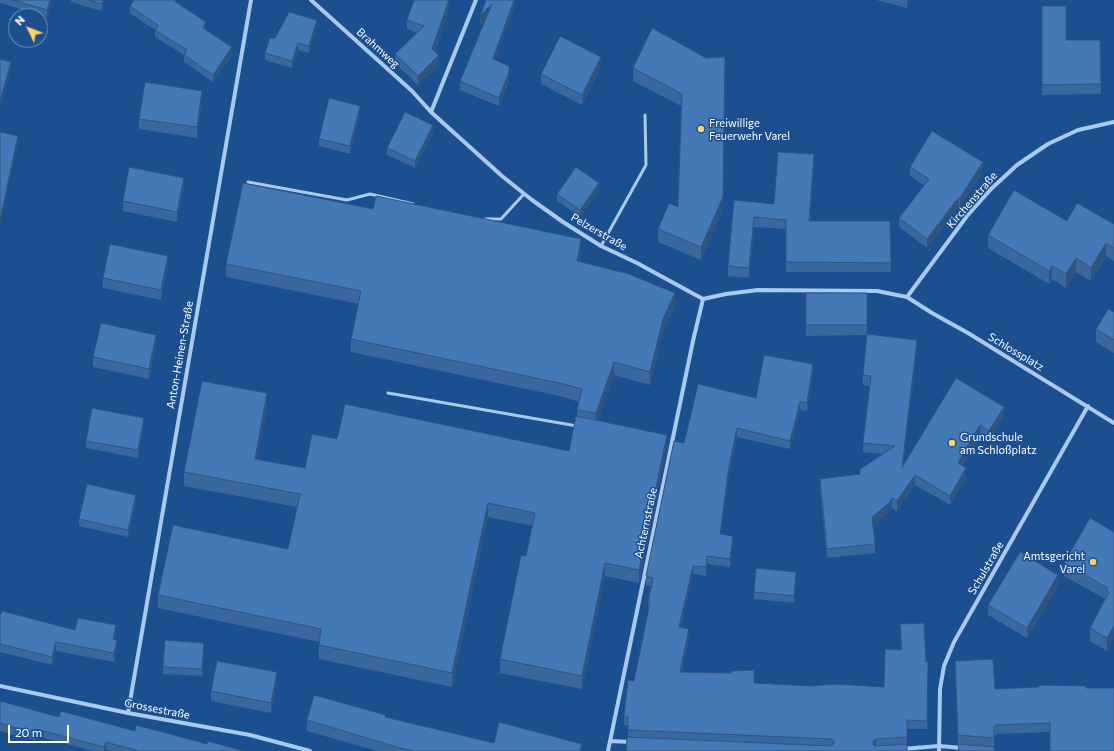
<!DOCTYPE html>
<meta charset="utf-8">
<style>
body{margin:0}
#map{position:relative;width:1114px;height:751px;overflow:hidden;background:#1b4f8f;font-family:Commissioner,sans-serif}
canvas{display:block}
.north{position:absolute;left:8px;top:8px;width:40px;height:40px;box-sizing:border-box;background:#1b4f8f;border:1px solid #7695bc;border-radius:50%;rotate:313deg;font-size:11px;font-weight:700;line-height:16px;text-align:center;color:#fff}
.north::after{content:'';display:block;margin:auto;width:14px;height:18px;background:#ffd166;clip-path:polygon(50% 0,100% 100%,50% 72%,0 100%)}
.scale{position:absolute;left:8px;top:725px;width:61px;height:18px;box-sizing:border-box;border:2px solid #fff;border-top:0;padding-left:5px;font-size:12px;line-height:14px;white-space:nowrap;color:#fff;-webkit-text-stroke:3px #1b4f8f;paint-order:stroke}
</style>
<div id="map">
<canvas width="1114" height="751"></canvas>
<div class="north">N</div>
<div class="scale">20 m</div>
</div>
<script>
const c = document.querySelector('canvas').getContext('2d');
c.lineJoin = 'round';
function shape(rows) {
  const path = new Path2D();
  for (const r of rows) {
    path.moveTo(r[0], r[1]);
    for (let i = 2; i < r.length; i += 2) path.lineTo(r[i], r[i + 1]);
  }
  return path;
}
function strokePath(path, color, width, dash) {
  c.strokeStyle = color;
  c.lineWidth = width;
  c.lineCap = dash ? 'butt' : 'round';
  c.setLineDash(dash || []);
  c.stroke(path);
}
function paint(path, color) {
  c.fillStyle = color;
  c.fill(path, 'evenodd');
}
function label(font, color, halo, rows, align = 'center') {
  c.font = font + ' Commissioner,sans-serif';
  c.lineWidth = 3;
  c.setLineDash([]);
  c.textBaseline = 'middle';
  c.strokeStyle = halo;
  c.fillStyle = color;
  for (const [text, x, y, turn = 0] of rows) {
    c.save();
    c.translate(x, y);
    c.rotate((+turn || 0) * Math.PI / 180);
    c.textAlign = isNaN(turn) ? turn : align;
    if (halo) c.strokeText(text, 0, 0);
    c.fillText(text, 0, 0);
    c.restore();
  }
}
strokePath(shape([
 [248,182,347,200,370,194,413,204],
 [485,219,501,219,524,194],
 [601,246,646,165,645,115],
 [388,393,577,426]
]), '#a9c9ee', 3);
strokePath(shape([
 [311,0,412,91,431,112,502,176,532,200,563,222,601,246,637,263,703,299,726,294,758,290,877,291,907,297,932,313,968,333,1114,423],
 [431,112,476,0],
 [907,297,967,216,991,189,1017,165,1048,144,1078,130,1114,122],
 [0,686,128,713,250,735,310,751],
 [128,713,251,0],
 [610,741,632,742],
 [902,749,939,746,963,748],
 [608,751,693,341,703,299],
 [939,751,940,689,944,666,954,642,1088,406]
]), '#a9c9ee', 4);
paint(shape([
 [0,0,52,0,47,17,0,3],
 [71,0,105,0,102,11,71,2],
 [176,0,176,3,206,29,206,30,232,55,213,82,184,62,184,55,155,37,155,30,130,13,130,6],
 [486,0,515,0,514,4,514,8,495,60,509,81,499,106,460,90,460,81,486,18,480,25],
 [876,0,910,0,907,8],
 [449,3,449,9,435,51,439,65,418,85,395,63,395,54,417,33,407,29,407,20],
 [1042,6,1066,40,1100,40,1101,94,1042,95],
 [317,27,309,53,298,50,292,68,265,60,265,53,275,38],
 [706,58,723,209,701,260,658,242,658,229,678,207,681,106,633,81,633,68],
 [601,67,582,105,541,84,541,74],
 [202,101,197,138,139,129,139,119],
 [360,113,350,154,319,146,319,139],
 [433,133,415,168,387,155,387,148],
 [814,164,810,221,890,221,891,272,786,272,786,229,754,227,749,278,728,276,728,266,734,200,774,204],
 [910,167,983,171,960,207,959,207,927,248,899,227,899,218,924,185,910,176],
 [184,188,177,222,123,211,123,201],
 [599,190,580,217,557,201,557,194],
 [1067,221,1114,224,1114,261,1106,256,1091,281,1076,272,1066,288,1052,279,1049,284,988,248,988,235],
 [581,252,579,262,675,307,663,332,650,385,614,375,598,420,667,448,639,583,605,576,582,689,500,673,500,659,526,556,533,526,488,517,452,687,319,659,319,642,158,608,158,595,288,549,297,507,184,486,184,472,267,407,257,459,305,468,337,439,569,451,577,416,577,410,579,402,564,397,351,352,351,339,359,304,226,277,226,264],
 [168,266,161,300,103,288,103,278],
 [806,293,867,293,867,334,917,350,903,465,956,378,1004,416,989,440,980,435,962,466,966,478,950,505,915,485,897,511,892,508,889,512,873,525,875,544,875,553,827,558,820,489,820,479,860,474,882,454,863,452,863,443,870,386,863,385,863,375,867,335,806,336],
 [1114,312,1114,353,1096,342,1096,329],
 [156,345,149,379,93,367,93,357],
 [813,373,807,411,800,410,790,449,737,437,729,475,721,534,733,544,730,567,707,564,706,576,693,574,681,628,689,638,682,672,754,683,812,686,884,687,901,650,900,624,926,662,928,662,927,729,907,729,907,751,628,737,628,725,624,725,624,716,634,681,648,611,648,602,651,586,646,585,646,576,684,443,756,398],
 [144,425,138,458,86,448,86,441],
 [136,502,128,537,79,526,79,519],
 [1114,532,1114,639,1107,651,1090,641,1090,628,1105,599,1064,576,1064,563],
 [796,579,794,603,754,599,754,592],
 [1058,586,1027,638,988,615,988,605],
 [0,614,75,630,116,634,115,639,117,649,114,662,56,651,52,665,0,652],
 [204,650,202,676,163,674,163,667],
 [955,661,995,689,1086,686,1050,732,996,734,996,736,994,736,994,751,958,744],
 [277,682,271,713,211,701,211,691],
 [0,701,59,717,244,751,112,751,106,749,105,751,93,751,36,736,35,740,0,731],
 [386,717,494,743,582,751,377,751,307,731,307,720]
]), '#3a679d');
paint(shape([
 [50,0,52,0,47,17,47,10],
 [103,0,105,0,102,11,102,4],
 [447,0,451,0,449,3,449,9,432,58,432,49],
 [512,0,515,0,514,4,514,8,493,67,493,59],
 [907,0,910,0,907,8],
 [492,4,492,12,480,25,480,16],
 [317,20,317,27,309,53,309,46],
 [206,22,206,29,203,35,203,28],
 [298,43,298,50,292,68,292,61],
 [232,47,232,55,213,82,213,75],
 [439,55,439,65,418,85,418,76],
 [601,57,601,67,582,105,582,95],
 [11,62,11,69,0,108,0,101],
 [725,70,723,209,701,260,701,247],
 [509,72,509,81,499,106,499,98],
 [202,91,202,101,197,138,197,127],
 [360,106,360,113,350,154,350,146],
 [433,125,433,133,415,168,415,161],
 [18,136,18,143,0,227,0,220],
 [814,154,814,164,809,231,809,221],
 [983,162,983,171,960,207,960,198],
 [184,178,184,188,177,222,177,212],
 [599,183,599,190,580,217,580,210],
 [959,197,959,207,927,248,927,239],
 [754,217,754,227,749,278,749,268],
 [581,239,581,252,577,274,577,261],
 [1106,243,1106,256,1091,281,1091,268],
 [168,256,168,266,161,300,161,290],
 [1076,258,1076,272,1066,288,1066,274],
 [1052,266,1052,279,1049,284,1049,271],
 [675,293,675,307,663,332,650,385,650,372,663,319],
 [156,335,156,345,149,379,149,369],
 [917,340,917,350,902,477,902,468],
 [614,362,614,375,596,427,596,413],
 [813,364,813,373,807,411,807,403],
 [267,393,267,407,255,472,255,459],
 [800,402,800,410,790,449,790,441],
 [1004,407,1004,416,989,440,989,431],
 [144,418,144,425,138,458,138,450],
 [980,425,980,435,958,473,958,463],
 [737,428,737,437,729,475,720,543,720,534,729,467],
 [667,435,667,448,639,583,639,570],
 [966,468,966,478,950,505,950,496],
 [915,475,915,485,897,511,897,501],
 [136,495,136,502,128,537,128,530],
 [892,498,892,508,889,512,872,526,872,517],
 [488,503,488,517,452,687,452,673],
 [733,536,733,544,730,567,730,559],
 [707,556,707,564,706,576,706,567],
 [605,563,605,576,582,689,582,676],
 [693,566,693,574,679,636,679,627],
 [796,572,796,579,794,603,794,596],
 [1058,575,1058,586,1027,638,1027,628],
 [116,625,116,634,113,648,113,639],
 [1114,626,1114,639,1107,651,1107,638],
 [689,629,689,638,680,680,680,672],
 [117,640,117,649,114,662,114,653],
 [56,642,56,651,52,665,52,657],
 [204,643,204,650,202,676,202,669],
 [277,672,277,682,271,713,271,703],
 [36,729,36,736,35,740,35,733],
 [876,739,876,748,874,748,873,742,874,740],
 [106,742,106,749,105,751,104,751,104,747],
 [582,744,582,751,580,751]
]), '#305480');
const building = shape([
 [13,0,50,0,47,10,13,0],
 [89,0,103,0,102,4,89,0],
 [134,0,175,0,174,1,206,22,203,28,232,47,213,75,184,55,187,50,155,30,158,25,130,6,134,0],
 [414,0,449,0,432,49,439,55,418,76,395,54,424,26,407,20,414,0],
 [486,0,514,0,493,59,509,66,509,72,499,98,460,81,492,4,480,16,486,0],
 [1042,6,1066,6,1066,40,1100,40,1101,84,1042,85,1042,6],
 [289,12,317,20,309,46,298,43,292,61,265,53,270,38,275,38,289,12],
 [652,28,706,58,725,57,723,197,701,247,658,229,669,203,678,207,682,94,633,68,652,28],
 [560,36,601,57,582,95,541,74,560,36],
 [0,59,11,62,0,101,0,59],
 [145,82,202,91,197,127,139,119,145,82],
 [329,98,360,106,350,146,319,139,329,98],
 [405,112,433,125,415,161,387,148,405,112],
 [932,131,983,162,960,198,959,197,927,239,899,218,929,179,910,167,932,131],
 [0,132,18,136,0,220,0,132],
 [778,152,814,154,809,221,890,221,891,263,786,262,786,220,754,217,749,268,728,266,734,200,774,204,778,152],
 [129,167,184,178,177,212,123,201,129,167],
 [576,167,599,183,580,210,557,194,576,167],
 [243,183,373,209,376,196,581,239,577,261,629,274,675,293,663,319,650,372,614,362,596,413,577,410,582,389,564,384,351,339,361,291,226,264,243,183],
 [1014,190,1067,221,1077,203,1114,224,1114,248,1106,243,1091,268,1076,258,1066,274,1052,266,1049,271,988,235,1014,190],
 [110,244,168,256,161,290,103,278,110,244],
 [806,293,867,293,867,325,806,325,806,293],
 [1108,309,1114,312,1114,340,1096,329,1108,309],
 [101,323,156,335,149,369,93,357,101,323],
 [867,334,917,340,902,468,956,378,1004,407,989,431,980,425,958,463,966,468,950,496,915,475,897,501,892,498,889,503,872,517,875,544,827,549,820,479,860,474,860,469,895,446,863,443,871,376,863,375,867,334],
 [764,355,813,364,807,403,800,402,790,441,737,428,729,467,720,534,733,536,730,559,707,556,706,567,693,566,679,627,689,629,680,672,731,673,731,671,754,670,754,683,812,686,835,684,884,687,885,649,902,650,900,624,924,623,926,662,928,662,927,721,907,720,907,737,876,739,874,740,873,742,873,745,876,746,907,744,907,751,626,751,627,737,831,746,833,745,834,743,834,741,831,739,628,730,628,717,624,716,628,680,634,681,650,603,648,602,653,578,646,576,674,441,684,443,698,384,756,398,764,355],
 [202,381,267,393,255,459,305,468,312,434,337,439,345,404,569,451,576,416,667,435,639,570,605,563,582,676,500,659,521,555,526,556,535,513,488,503,452,673,319,645,321,629,158,595,173,525,288,549,300,494,184,472,202,381],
 [92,408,144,418,138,450,86,441,92,408],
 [87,484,136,495,128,530,79,519,87,484],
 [1090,518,1114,532,1114,626,1107,638,1090,628,1109,592,1106,590,1108,588,1064,563,1090,518],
 [1020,552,1058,575,1027,628,988,605,1020,552],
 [756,568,796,572,794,596,754,592,756,568],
 [2,611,75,630,78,618,116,625,113,639,117,640,114,653,56,642,52,657,0,644,0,614,1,614,2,611],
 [165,640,204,643,202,669,163,667,165,640],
 [993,659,995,689,1039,687,1039,685,1086,686,1086,688,1114,688,1114,751,1050,751,1050,723,996,725,996,727,994,727,994,738,958,735,955,661,993,659],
 [217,661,277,672,271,703,211,691,217,661],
 [314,695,386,715,385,717,494,743,499,722,582,744,580,751,415,751,400,748,307,720,314,695],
 [0,701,59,717,61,711,135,731,136,725,207,744,208,741,244,751,139,751,106,742,104,747,36,729,35,733,0,723,0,701],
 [958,744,994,747,994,751,959,751,958,744]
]);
paint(building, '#4478b7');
strokePath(building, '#305480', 1);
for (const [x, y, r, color] of [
 [701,129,4,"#ffd166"],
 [952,443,4,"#ffd166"],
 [1093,562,4,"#ffd166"]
]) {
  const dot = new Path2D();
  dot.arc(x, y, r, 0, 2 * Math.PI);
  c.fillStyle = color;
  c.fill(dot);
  strokePath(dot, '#1b4f8f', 1.5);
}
label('11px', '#fff', '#1b4f8f', [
 ["Brahmweg",378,48,42],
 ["Kirchenstraße",972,200,-49],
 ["Pelzerstraße",599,232,30],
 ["Schlossplatz",1016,352,31],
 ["Anton-Heinen-Straße",180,355,-80],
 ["Achternstraße",646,523,-78],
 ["Schulstraße",986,568,-60],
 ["Grossestraße",157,709,11]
]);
label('11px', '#fff', '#1b4f8f', [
 ["Freiwillige",709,123],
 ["Feuerwehr Varel",709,136],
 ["Grundschule",960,437],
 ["am Schloßplatz",960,450],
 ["Amtsgericht",1085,556,"right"],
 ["Varel",1085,569,"right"]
], 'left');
</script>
